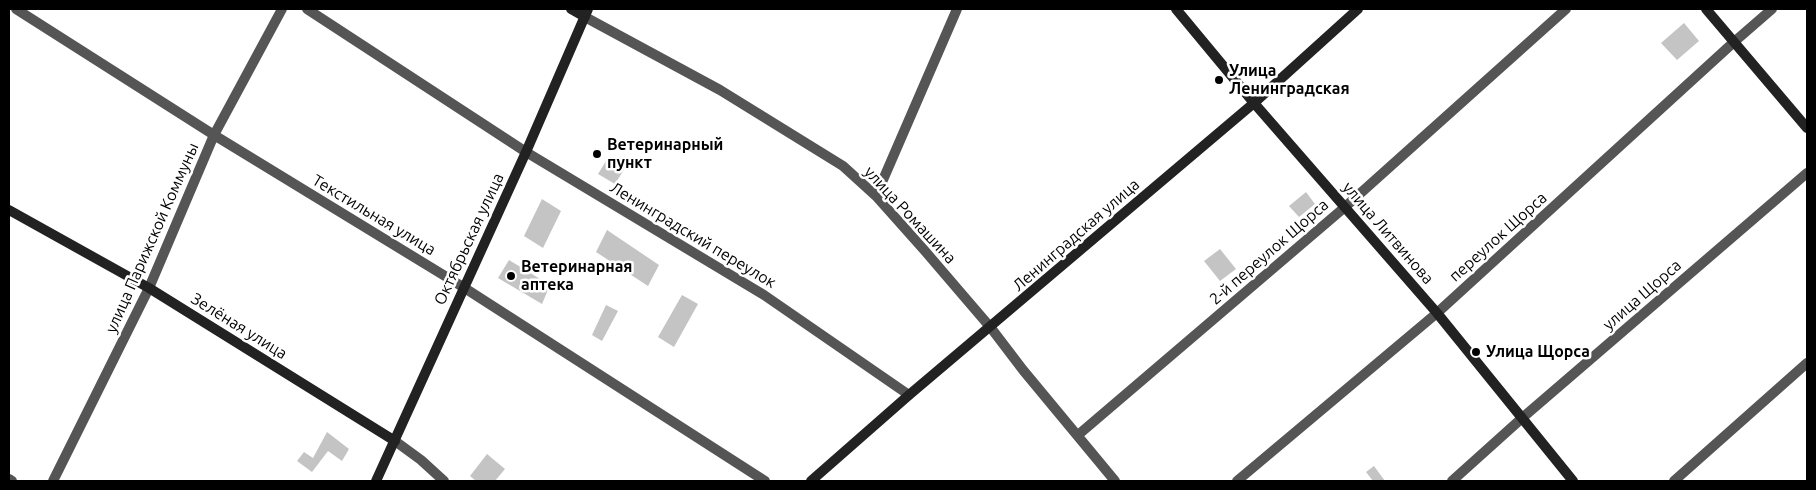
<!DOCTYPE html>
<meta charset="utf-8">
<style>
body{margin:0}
#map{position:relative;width:1816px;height:490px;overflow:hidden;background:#fff;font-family:Ubuntu,sans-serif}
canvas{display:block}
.frame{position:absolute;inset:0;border:10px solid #000;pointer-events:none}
</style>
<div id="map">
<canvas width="1816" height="490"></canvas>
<div class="frame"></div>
</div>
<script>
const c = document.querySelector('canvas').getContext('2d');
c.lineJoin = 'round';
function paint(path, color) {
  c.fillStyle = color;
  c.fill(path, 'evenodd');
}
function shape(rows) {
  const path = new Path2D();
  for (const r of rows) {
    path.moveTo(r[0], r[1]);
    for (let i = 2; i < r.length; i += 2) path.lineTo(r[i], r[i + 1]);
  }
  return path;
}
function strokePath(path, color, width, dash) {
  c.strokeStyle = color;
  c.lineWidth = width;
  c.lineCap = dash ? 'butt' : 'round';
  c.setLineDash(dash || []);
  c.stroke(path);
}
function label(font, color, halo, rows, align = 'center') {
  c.font = font + ' Ubuntu,sans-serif';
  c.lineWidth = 5;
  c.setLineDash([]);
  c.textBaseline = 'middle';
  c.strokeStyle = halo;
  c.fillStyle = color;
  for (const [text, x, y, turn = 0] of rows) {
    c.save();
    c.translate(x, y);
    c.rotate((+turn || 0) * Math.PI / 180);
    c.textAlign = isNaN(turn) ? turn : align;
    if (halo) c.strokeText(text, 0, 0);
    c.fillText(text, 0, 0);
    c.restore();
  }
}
paint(shape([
 [1684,23,1699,41,1677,60,1661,43],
 [608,158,625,168,615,184,598,174],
 [1306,192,1315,204,1299,217,1289,206],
 [542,199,561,211,543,248,524,236],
 [607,230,659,265,648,286,596,252],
 [1220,249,1236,269,1220,281,1204,261],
 [509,260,550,285,542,304,498,278],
 [682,295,698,304,674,347,658,337],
 [606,305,618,311,602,341,592,335],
 [327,432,349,449,342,461,328,451,312,472,297,461,304,452,313,458],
 [487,454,505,469,495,481,476,481,470,476],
 [1374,466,1385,481,1373,481,1366,472]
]), '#c4c4c4');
strokePath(shape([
 [16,9,214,135,463,287,765,481],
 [307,9,526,152,764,295,909,395],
 [585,17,720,90,843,166,876,196,925,251,991,328,1023,370,1115,481],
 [876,196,957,9],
 [1078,435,1345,207,1566,9],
 [395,441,421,460,444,481],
 [9,479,12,481],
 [53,481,149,288,214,135,282,9],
 [1237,481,1437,313,1734,42,1772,9],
 [1452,481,1521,419,1807,173],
 [1674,481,1807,363]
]), '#555', 10);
strokePath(shape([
 [571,9,585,17],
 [1176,9,1254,103,1437,313,1573,481],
 [1706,9,1807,128],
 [9,210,149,288,395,441],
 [376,481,526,152,588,9],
 [811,481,909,395,1254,103,1358,9]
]), '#222', 10);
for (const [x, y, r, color] of [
 [1219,80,5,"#000"],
 [597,154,5,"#000"],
 [511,276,5,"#000"],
 [1476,352,5,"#000"]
]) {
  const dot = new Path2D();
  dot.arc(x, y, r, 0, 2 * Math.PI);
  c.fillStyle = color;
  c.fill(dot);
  strokePath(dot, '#fff', 2);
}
label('bold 16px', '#000', '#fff', [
 ["Улица",1229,71],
 ["Ленинградская",1229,89],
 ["Ветеринарный",607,145],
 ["пункт",607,163],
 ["Ветеринарная",521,267],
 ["аптека",521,285],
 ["Улица Щорса",1486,352]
], 'left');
label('16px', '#000', '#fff', [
 ["Текстильная улица",374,215,31],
 ["улица Ромашина",910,215,47],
 ["улица Литвинова",1388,233,49],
 ["Ленинградский переулок",693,235,31],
 ["Ленинградская улица",1076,235,-41],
 ["переулок Щорса",1498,237,-42],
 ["улица Парижской Коммуны",152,238,-66],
 ["Октябрьская улица",469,239,-65],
 ["2-й переулок Щорса",1269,252,-41],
 ["улица Щорса",1642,295,-41],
 ["Зелёная улица",239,326,32]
]);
</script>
